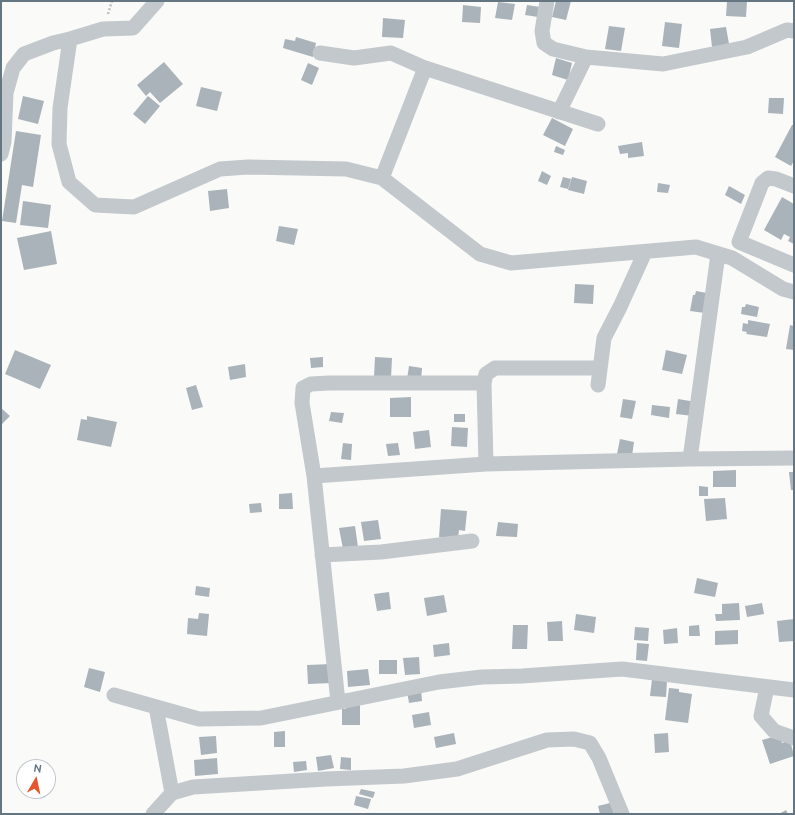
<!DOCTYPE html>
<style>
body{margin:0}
#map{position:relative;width:795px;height:815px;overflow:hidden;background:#fafaf8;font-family:Ubuntu,sans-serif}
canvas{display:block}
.frame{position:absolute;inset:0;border:2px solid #657683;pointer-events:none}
.north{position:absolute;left:16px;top:759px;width:40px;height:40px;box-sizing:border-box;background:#fff;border:1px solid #c1c8cd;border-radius:50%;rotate:9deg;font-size:11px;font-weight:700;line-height:16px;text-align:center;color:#657683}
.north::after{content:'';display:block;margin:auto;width:14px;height:18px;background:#e4572e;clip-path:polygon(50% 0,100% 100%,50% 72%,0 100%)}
</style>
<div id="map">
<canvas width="795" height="815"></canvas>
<div class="frame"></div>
<div class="north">N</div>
</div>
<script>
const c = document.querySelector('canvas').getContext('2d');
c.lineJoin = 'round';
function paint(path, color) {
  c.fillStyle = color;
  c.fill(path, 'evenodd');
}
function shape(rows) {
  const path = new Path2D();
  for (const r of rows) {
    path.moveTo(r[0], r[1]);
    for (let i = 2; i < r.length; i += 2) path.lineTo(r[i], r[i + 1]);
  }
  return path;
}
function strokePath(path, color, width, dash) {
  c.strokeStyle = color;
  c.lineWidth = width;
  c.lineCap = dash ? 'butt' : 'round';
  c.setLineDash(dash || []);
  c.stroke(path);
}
paint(shape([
 [556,1,571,1,566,20,552,17],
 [727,1,747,1,746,17,726,16],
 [498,2,515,4,512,20,495,18],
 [463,5,481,7,480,23,462,22],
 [527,5,540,7,538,17,525,15],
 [383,18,405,20,403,38,382,37],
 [665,22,682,24,679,48,662,46],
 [609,26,625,28,621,51,605,49],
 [726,27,729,44,712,47,710,29],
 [296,37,316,43,313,57,283,48,285,39,295,41],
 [556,58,572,63,568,80,552,75],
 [164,62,183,84,160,103,150,92,146,96,137,85],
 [308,63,319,68,312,85,301,80],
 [201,87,222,92,217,111,196,106],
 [23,96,44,101,38,124,18,119],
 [148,96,160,106,145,124,133,114],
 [769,98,784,98,783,114,768,113],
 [552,118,573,129,565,146,543,135],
 [792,125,794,125,794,161,791,166,775,157],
 [16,131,41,135,33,187,22,185,16,223,2,221],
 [642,142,644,156,628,158,628,153,620,154,618,146],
 [556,146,565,150,563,155,554,152],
 [542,171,551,176,547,185,538,181],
 [563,177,571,179,568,189,560,187],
 [572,177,587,181,584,194,568,190],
 [658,183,670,185,668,193,657,192],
 [729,186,745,195,741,204,725,195],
 [227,189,229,208,210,211,208,191],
 [782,197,794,204,794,244,788,241,790,237,784,234,781,240,764,230],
 [23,201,51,205,48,228,20,225],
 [279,226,298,229,294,245,276,241],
 [51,231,57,264,24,270,17,238],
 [575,284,594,285,593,304,574,303],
 [696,291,707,293,705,313,690,311,693,295,695,295],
 [746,304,759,307,757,317,741,314,742,307,745,307],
 [748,320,770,324,767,337,746,334,747,332,742,331,743,323,748,324],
 [790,325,794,326,794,350,786,349],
 [15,350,51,365,40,389,5,374],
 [666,350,687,355,682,374,662,370],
 [323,357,323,367,311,368,310,358],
 [375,357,392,358,391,378,374,377],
 [245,364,246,377,230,380,228,367],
 [409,366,422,368,421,381,407,379],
 [196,385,203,407,192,410,186,388],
 [411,397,411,417,390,417,390,398],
 [623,399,636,401,632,419,620,417],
 [678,399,696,402,693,416,676,414],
 [652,405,670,407,669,418,651,415],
 [1,408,10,416,1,425],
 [331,412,344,413,342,423,329,421],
 [454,414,465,414,465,422,454,422],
 [87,416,117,422,111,447,77,440,81,419,87,420],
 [452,427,468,428,467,447,451,446],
 [429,430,431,447,415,449,413,432],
 [620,439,634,442,632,456,617,454],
 [343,443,352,444,351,460,341,459],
 [398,443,400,455,388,456,386,444],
 [736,470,736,487,713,487,713,471],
 [789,472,794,472,794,490,791,490],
 [699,486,708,487,708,496,699,496],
 [292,493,293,509,279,509,279,494],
 [725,498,727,519,706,521,704,499],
 [261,503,262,512,250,513,249,504],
 [441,509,467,511,465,531,459,530,458,539,439,537],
 [378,520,381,539,364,541,361,522],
 [498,522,518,524,517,537,496,536],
 [355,526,358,547,343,549,339,528],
 [697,578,718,583,715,597,694,593],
 [196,586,210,588,209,597,195,595],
 [389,592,391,609,377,611,374,594],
 [444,595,447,612,427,616,424,598],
 [739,603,740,620,716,621,715,614,722,614,722,604],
 [762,603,764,614,747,617,745,606],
 [199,613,209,614,207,636,187,634,188,618,198,619],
 [576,614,596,617,594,633,574,630],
 [794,619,794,641,779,642,777,621],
 [562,621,563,641,548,641,547,622],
 [513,625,528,625,527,649,512,649],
 [699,625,700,636,689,636,689,626],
 [635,627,649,628,648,641,634,640],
 [677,628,678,643,664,644,663,630],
 [738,630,738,644,715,645,715,631],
 [449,643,450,655,434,657,433,645],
 [637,643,649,644,647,661,636,660],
 [419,657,420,674,405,675,403,658],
 [379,660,397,660,397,674,379,674],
 [331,664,332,683,308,684,307,665],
 [89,668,105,672,100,692,84,687],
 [368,669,370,685,348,687,347,671],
 [652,679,667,681,666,697,650,696],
 [669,688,679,689,679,692,692,694,688,723,665,720],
 [421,689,422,701,409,703,407,691],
 [346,705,360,705,360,725,342,725,342,709,346,709],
 [429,712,431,725,414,728,412,715],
 [285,731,285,747,274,747,274,732],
 [454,733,456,744,436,748,434,737],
 [668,733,669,752,655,753,654,734],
 [780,735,782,743,790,740,794,756,770,764,762,740],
 [216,736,217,753,201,755,199,737],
 [331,755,334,768,318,771,316,757],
 [341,757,351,758,351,770,340,769],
 [217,758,218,774,195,776,194,760],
 [306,761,307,770,294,772,293,762],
 [361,789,375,792,373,798,359,794],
 [356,796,371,799,368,809,354,805],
 [610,803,614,814,600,814,598,806],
 [786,810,788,814,779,814]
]), '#aab3b9');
strokePath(shape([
 [108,14,112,1]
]), '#bbbfc2', 2.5, [2, 2]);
strokePath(shape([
 [547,1,542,31,544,43,553,49,586,57,663,64,747,47,787,30,794,31],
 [70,39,60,108,59,144,69,182,95,205,134,207,220,169,248,167,346,169,382,178,480,254,511,263,696,247,732,258,783,289,794,292],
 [320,53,354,58,391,53,425,68,598,124],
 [559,112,586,57],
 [1,154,4,142,6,93,13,68,24,54,53,43,70,39,103,29,133,28,157,1],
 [382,178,425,68],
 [794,186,776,179,768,178,762,183,739,242,794,265],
 [598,385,604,338,620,307,645,252],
 [690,459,718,254],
 [486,464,484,383,486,374,495,368,600,368],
 [314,476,486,464,690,459,794,458],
 [322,555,381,552,472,541],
 [767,687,761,716,774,731,794,738],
 [114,695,199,719,261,718,439,682,482,677,522,676,622,669,794,690],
 [338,702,314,476,302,403,303,388,311,384,329,383,484,383],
 [156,707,172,793],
 [153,814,172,793,193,787,326,779,404,776,457,769,547,740,574,739,590,743,599,758,622,814]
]), '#c3c8cc', 15);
</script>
